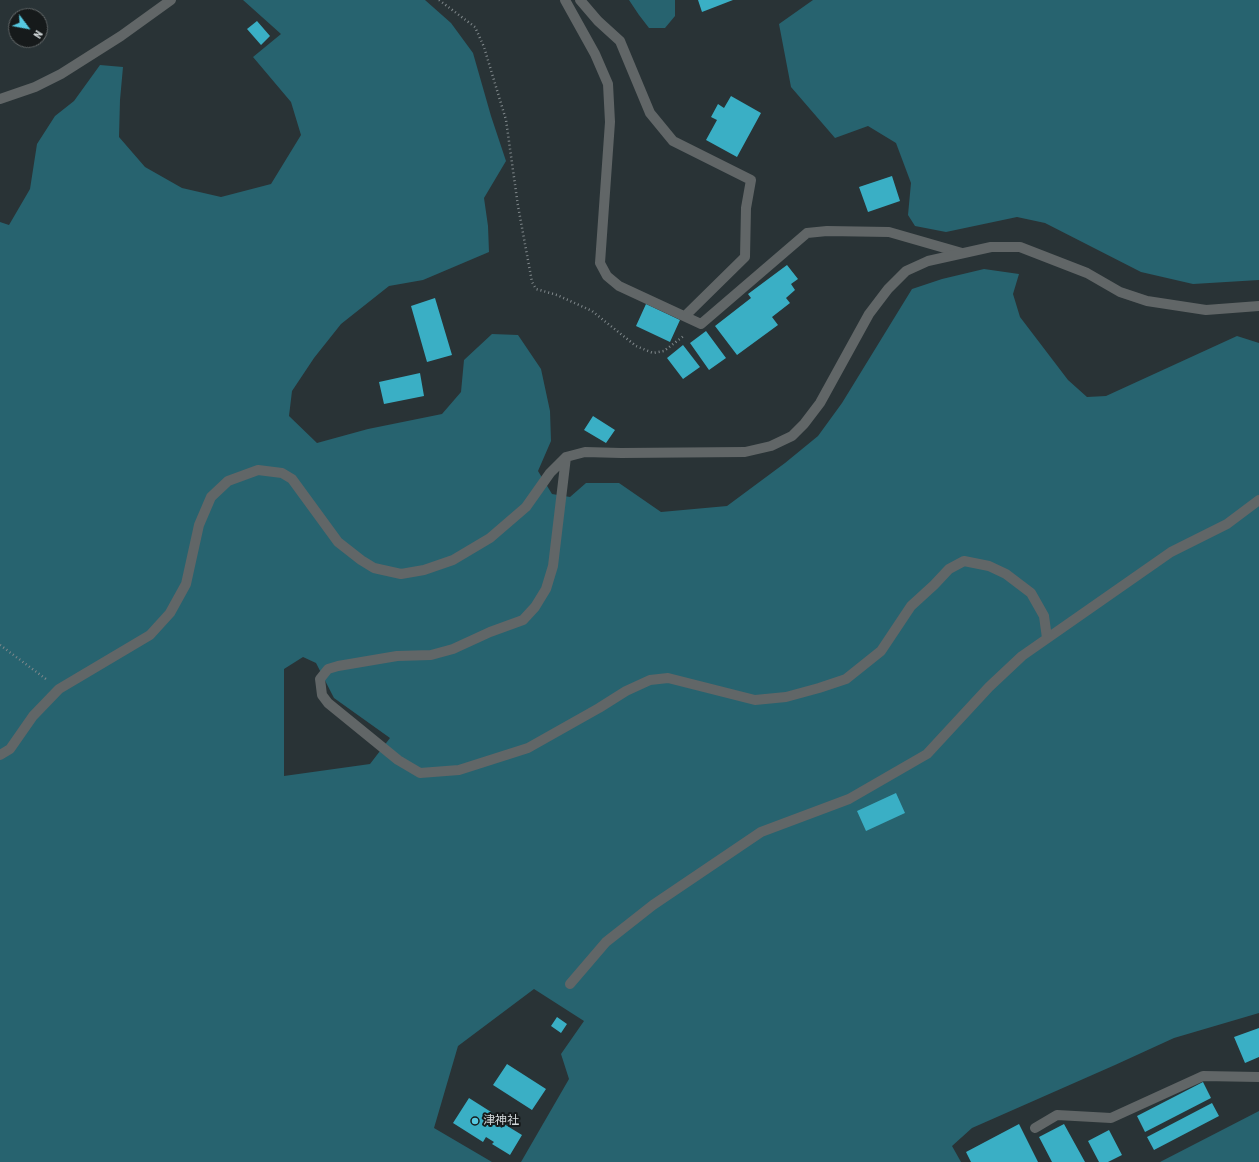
<!DOCTYPE html>
<meta charset="utf-8">
<style>
body{margin:0}
#map{position:relative;width:1259px;height:1162px;overflow:hidden;background:#293336;font-family:"Roboto Condensed",sans-serif}
canvas{display:block}
.north{position:absolute;left:8px;top:8px;width:40px;height:40px;box-sizing:border-box;background:#161a1b;border:1px solid #616667;border-radius:50%;rotate:122deg;font-size:11px;font-weight:700;line-height:16px;text-align:center;color:#d2d8da}
.north::after{content:'';display:block;margin:auto;width:14px;height:18px;background:#56c9e1;clip-path:polygon(50% 0,100% 100%,50% 72%,0 100%)}
</style>
<div id="map">
<canvas width="1259" height="1162"></canvas>
<div class="north">N</div>
</div>
<script>
const c = document.querySelector('canvas').getContext('2d');
c.lineJoin = 'round';
function paint(path, color) {
  c.fillStyle = color;
  c.fill(path, 'evenodd');
}
function shape(rows) {
  const path = new Path2D();
  for (const r of rows) {
    path.moveTo(r[0], r[1]);
    for (let i = 2; i < r.length; i += 2) path.lineTo(r[i], r[i + 1]);
  }
  return path;
}
function strokePath(path, color, width, dash) {
  c.strokeStyle = color;
  c.lineWidth = width;
  c.lineCap = dash ? 'butt' : 'round';
  c.setLineDash(dash || []);
  c.stroke(path);
}
function label(font, color, halo, rows, align = 'center') {
  c.font = font + ' "Roboto Condensed","Noto Sans JP",sans-serif';
  c.lineWidth = 4;
  c.setLineDash([]);
  c.textBaseline = 'middle';
  c.strokeStyle = halo;
  c.fillStyle = color;
  for (const [text, x, y, turn = 0] of rows) {
    c.save();
    c.translate(x, y);
    c.rotate((+turn || 0) * Math.PI / 180);
    c.textAlign = isNaN(turn) ? turn : align;
    if (halo) c.strokeText(text, 0, 0);
    c.fillText(text, 0, 0);
    c.restore();
  }
}
paint(shape([
 [243,0,425,0,451,23,473,53,491,116,506,161,484,198,488,226,489,252,423,280,389,286,341,324,314,358,292,391,289,416,317,443,368,429,442,414,461,392,464,360,492,334,518,335,541,369,550,411,551,441,538,471,552,494,570,497,586,483,619,483,661,512,727,506,785,463,818,436,842,403,912,289,942,279,984,269,1019,274,1013,294,1020,317,1068,380,1087,397,1106,396,1237,336,1259,343,1259,1013,1174,1038,1115,1065,972,1128,952,1146,961,1162,521,1162,569,1079,561,1054,584,1021,534,989,458,1046,434,1128,492,1162,0,1162,0,222,9,225,30,189,37,144,55,116,74,101,100,65,123,67,120,100,119,137,145,167,182,188,221,197,271,184,301,135,291,102,253,57,281,34],
 [303,657,316,663,334,698,390,738,370,764,284,776,284,669],
 [629,0,675,0,675,16,665,28,649,28,639,15],
 [813,0,1259,0,1259,280,1193,284,1141,272,1045,223,1017,217,946,232,915,226,908,215,911,183,896,143,868,126,835,138,791,87,779,24],
 [1259,1111,1259,1162,1160,1162]
]), '#27636f');
paint(shape([
 [698,0,733,0,702,12],
 [257,21,270,36,261,45,247,29],
 [731,96,761,113,737,157,706,140,717,120,711,117,718,104,724,108],
 [892,176,900,201,868,212,859,187],
 [787,265,798,279,791,284,795,290,786,298,790,303,772,317,778,325,737,355,715,326,751,298,748,294],
 [435,298,452,355,427,362,411,306],
 [646,304,680,320,670,342,636,326],
 [706,331,726,358,709,370,690,343],
 [683,345,700,367,683,379,667,358],
 [420,373,424,396,384,404,379,382],
 [593,416,615,430,606,443,584,430],
 [896,793,905,813,866,831,857,811],
 [557,1017,567,1024,561,1033,551,1026],
 [1259,1028,1259,1057,1245,1063,1234,1037],
 [507,1064,546,1089,532,1110,493,1085],
 [1203,1082,1211,1098,1145,1132,1137,1116],
 [469,1098,499,1117,495,1124,502,1128,504,1124,522,1135,510,1155,492,1144,494,1142,486,1137,483,1142,453,1123],
 [1212,1103,1219,1116,1154,1150,1147,1137],
 [1019,1124,1038,1162,971,1162,966,1152],
 [1064,1124,1085,1162,1052,1162,1039,1137],
 [1109,1130,1122,1155,1108,1162,1099,1162,1088,1141]
]), '#3aafc5');
strokePath(shape([
 [439,0,475,27,484,47,506,120,518,206,532,282,536,289,557,295,592,311,636,346,653,353,664,351,685,335],
 [0,645,46,679]
]), '#81898c', 2.5, [1, 3]);
strokePath(shape([
 [565,0,595,54,608,84,610,122,600,263,607,276,619,286,701,324,807,233,827,231,889,232,962,253],
 [580,0,598,21,620,41,650,113,673,141,751,180,746,208,745,257,685,316],
 [1035,1128,1057,1115,1111,1118,1203,1076,1259,1077]
]), '#616667', 10);
strokePath(shape([
 [0,99,35,87,61,74,121,36,171,0],
 [566,457,553,566,546,589,535,607,523,620,490,632,453,649,431,655,397,656,338,666,328,669,320,679,322,695,328,703,398,760,420,773,459,770,528,748,599,708,626,691,650,680,668,678,755,700,786,697,819,688,846,679,881,651,911,606,934,585,949,569,964,561,989,566,1006,574,1031,593,1044,616,1047,638],
 [0,755,10,749,33,716,59,689,150,635,170,613,186,584,199,525,211,497,228,481,258,470,282,473,292,479,338,542,361,560,374,568,401,574,424,570,453,560,490,538,526,507,550,473,566,457,585,452,621,453,745,452,771,446,792,436,804,424,820,403,869,314,888,289,906,271,928,261,991,247,1020,247,1087,273,1120,292,1147,301,1206,310,1259,306],
 [570,984,606,942,653,905,761,832,849,799,927,754,989,687,1022,656,1171,552,1227,524,1259,500]
]), '#616667', 10);
for (const [x, y, r, color] of [
 [475,1121,4,"#56c9e1"]
]) {
  const dot = new Path2D();
  dot.arc(x, y, r, 0, 2 * Math.PI);
  c.fillStyle = color;
  c.fill(dot);
  strokePath(dot, '#161a1b', 1.5);
}
label('12px', '#d2d8da', '#161a1b', [
 ["津神社",483,1121]
], 'left');
</script>
